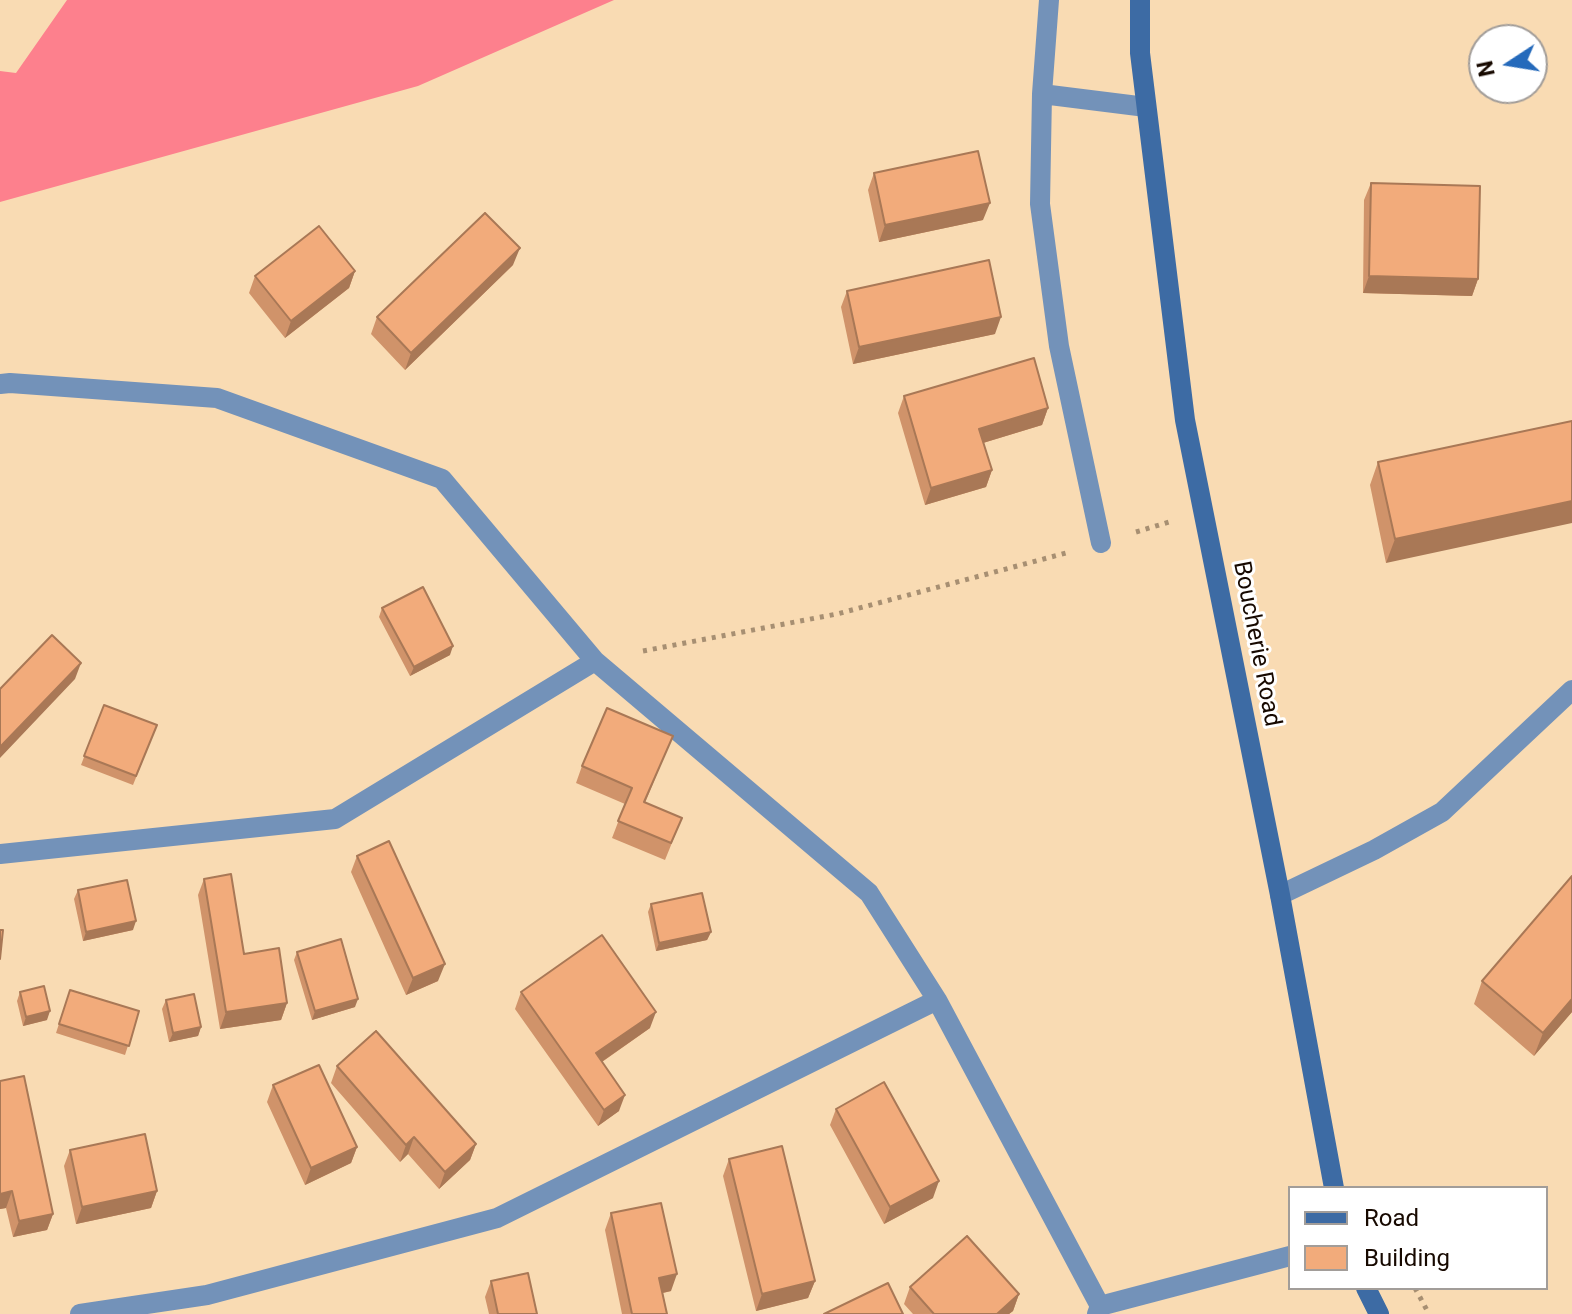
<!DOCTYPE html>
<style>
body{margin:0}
#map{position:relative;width:1572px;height:1314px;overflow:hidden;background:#f9dbb3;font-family:Roboto,sans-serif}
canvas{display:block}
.legend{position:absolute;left:1288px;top:1186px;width:260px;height:104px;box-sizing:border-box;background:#fff;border:2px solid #a29d99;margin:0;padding:10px 14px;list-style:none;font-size:24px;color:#170900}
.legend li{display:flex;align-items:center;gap:16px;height:40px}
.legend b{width:40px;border:2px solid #a29d99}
.north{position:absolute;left:1468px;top:24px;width:80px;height:80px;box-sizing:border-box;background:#fff;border:2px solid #a29d99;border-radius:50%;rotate:258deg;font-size:22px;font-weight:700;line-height:32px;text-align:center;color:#170900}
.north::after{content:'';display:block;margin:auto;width:28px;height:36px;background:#256abb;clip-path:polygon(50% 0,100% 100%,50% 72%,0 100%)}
</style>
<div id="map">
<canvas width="1572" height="1314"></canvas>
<ul class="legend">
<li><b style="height:10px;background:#3d6ba4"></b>Road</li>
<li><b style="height:22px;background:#f2ab7b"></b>Building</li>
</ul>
<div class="north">N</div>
</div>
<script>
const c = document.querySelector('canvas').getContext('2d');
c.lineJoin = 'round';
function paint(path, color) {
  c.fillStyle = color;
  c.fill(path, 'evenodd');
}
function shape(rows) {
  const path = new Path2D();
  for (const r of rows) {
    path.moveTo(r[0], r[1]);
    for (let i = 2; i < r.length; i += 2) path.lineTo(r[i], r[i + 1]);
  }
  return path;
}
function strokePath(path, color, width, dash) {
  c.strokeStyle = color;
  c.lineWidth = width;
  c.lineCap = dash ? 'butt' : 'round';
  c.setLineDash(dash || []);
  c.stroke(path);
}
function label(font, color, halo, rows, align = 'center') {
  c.font = font + ' Roboto,sans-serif';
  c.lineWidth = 6;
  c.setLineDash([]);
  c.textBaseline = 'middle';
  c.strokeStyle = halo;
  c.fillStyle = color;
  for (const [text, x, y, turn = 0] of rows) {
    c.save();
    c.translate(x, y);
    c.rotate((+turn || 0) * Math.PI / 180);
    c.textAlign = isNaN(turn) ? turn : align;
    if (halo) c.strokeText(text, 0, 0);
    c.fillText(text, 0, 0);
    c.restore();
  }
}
paint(shape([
 [67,0,614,0,418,86,0,202,0,71,16,73]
]), '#fd808d');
strokePath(shape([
 [1136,532,1169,522],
 [643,651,837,614,1066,553],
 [1415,1288,1429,1314]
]), '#a78f72', 5, [4, 6]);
strokePath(shape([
 [1049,0,1042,94,1040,204,1059,346,1101,543],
 [1042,94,1146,107],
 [1280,895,1374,850,1442,812,1572,690]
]), '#7392b9', 20);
strokePath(shape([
 [0,384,10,383,217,398,442,479,595,661,869,893,937,1000,1100,1306,1097,1314],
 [0,854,335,819,595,661],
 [1100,1306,1290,1256],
 [80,1314,207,1295,497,1218,937,1000]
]), '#7392b9', 20);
strokePath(shape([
 [1140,0,1140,53,1185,420,1280,895,1334,1188],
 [1366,1288,1379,1314]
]), '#3d6ba4', 20);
paint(shape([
 [874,173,983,220,879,242,868,190],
 [1371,183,1478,279,1472,296,1363,293,1364,200],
 [513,265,405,370,371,334,377,317],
 [355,271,349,288,285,338,249,293,255,276],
 [847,291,995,334,853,364,841,307],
 [904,396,1048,408,1042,425,983,443,992,470,986,487,925,505,898,413],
 [1572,421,1386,563,1370,485,1378,462],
 [382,608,450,655,410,676,379,617],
 [104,705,157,725,133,785,81,765],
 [666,752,645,803,682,818,665,860,612,838,625,804,576,783,582,766],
 [357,856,438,981,406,995,351,872],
 [1572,876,1572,1012,1534,1056,1474,1004,1482,981],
 [204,879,244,954,287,1003,281,1020,220,1029,198,895],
 [78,890,133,930,83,941,74,899],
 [651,904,711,932,707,940,656,951,648,912],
 [297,952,355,1007,312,1020,294,960],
 [70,990,139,1011,125,1055,56,1033],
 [20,992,47,1020,23,1026,17,1001],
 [521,992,650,1028,602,1062,619,1111,598,1126,515,1009],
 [166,1000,201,1027,198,1036,169,1042,162,1009],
 [337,1066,476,1144,470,1160,439,1189,408,1154,400,1162,331,1083],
 [0,1081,53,1214,47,1230,13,1237,6,1208,0,1209],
 [273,1085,357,1147,351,1163,305,1185,267,1102],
 [836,1109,933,1198,884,1224,830,1125],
 [70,1150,157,1191,151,1208,76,1224,64,1166],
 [729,1159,815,1281,808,1298,756,1311,723,1176],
 [611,1213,671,1291,663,1293,667,1314,622,1314,605,1230],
 [491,1281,537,1314,489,1314,485,1297],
 [910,1287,1019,1294,1013,1311,1009,1314,913,1314,904,1304]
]), '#d0936a');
paint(shape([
 [990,203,983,220,879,242,885,225],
 [520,248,513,265,405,370,411,353],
 [355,271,349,288,285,338,291,321],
 [1369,276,1478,279,1472,296,1363,293],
 [1001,317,995,334,853,364,859,347],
 [1048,408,1042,425,973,446,979,429],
 [992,470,986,487,925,505,931,488],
 [1572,501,1572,523,1386,563,1395,539],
 [453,646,450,655,410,676,414,667],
 [81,663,75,679,0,758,0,747],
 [136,921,133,930,83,941,86,932],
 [711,932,707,940,656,951,659,943],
 [445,964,438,981,406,995,413,978],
 [358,999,355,1007,312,1020,315,1011],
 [1572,999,1572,1012,1534,1056,1543,1033],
 [287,1003,281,1020,220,1029,226,1012],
 [50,1011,47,1020,23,1026,26,1017],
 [656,1012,650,1028,590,1070,596,1053],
 [201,1027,198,1036,169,1042,173,1033],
 [625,1095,619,1111,598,1126,604,1110],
 [414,1137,408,1154,400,1162,406,1145],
 [476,1144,470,1160,439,1189,445,1172],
 [357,1147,351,1163,305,1185,311,1168],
 [939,1181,933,1198,884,1224,890,1207],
 [12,1191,6,1208,0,1209,0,1194],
 [157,1191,151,1208,76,1224,82,1207],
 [53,1214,47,1230,13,1237,19,1221],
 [677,1274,671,1291,653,1295,659,1278],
 [815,1281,808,1298,756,1311,762,1294],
 [1019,1294,1013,1311,1009,1314,997,1314]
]), '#a97856');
const building = shape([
 [978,151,990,203,885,225,874,173,978,151],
 [1371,183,1480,186,1478,279,1369,276,1371,183],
 [485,213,520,248,411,353,377,317,485,213],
 [319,226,355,271,291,321,255,276,319,226],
 [989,260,1001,317,859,347,847,291,989,260],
 [1034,358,1048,408,979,429,992,470,931,488,904,396,1034,358],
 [1572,421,1572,501,1395,539,1378,462,1572,421],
 [423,587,453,646,414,667,382,608,423,587],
 [52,635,81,663,0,747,0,689,52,635],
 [104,705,157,725,136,776,84,756,104,705],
 [607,708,673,736,644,802,682,818,671,843,618,821,632,788,582,766,607,708],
 [389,841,445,964,413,978,357,856,389,841],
 [231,874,244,954,279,948,287,1003,226,1012,204,879,231,874],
 [1572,876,1572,999,1543,1033,1482,981,1572,876],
 [127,880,136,921,86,932,78,890,127,880],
 [702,893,711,932,659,943,651,904,702,893],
 [0,930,3,930,0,959,0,930],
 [602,935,656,1012,596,1053,625,1095,604,1110,521,992,602,935],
 [341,939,358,999,315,1011,297,952,341,939],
 [44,986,50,1011,26,1017,20,992,44,986],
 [70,990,139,1011,129,1046,59,1024,70,990],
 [194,994,201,1027,173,1033,166,1000,194,994],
 [376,1031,476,1144,445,1172,414,1137,406,1145,337,1066,376,1031],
 [319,1065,357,1147,311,1168,273,1085,319,1065],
 [24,1076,53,1214,19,1221,12,1191,0,1194,0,1081,24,1076],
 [884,1082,939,1181,890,1207,836,1109,884,1082],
 [145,1134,157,1191,82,1207,70,1150,145,1134],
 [782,1146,815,1281,762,1294,729,1159,782,1146],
 [661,1203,677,1274,659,1278,667,1314,632,1314,611,1213,661,1203],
 [967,1236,1019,1294,997,1314,934,1314,910,1287,967,1236],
 [528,1273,537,1314,498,1314,491,1281,528,1273],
 [888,1283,903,1314,824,1314,888,1283]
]);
paint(building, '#f2ab7b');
strokePath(building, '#a97856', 2);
label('24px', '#170900', '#fff', [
 ["Boucherie Road",1256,644,79]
]);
</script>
